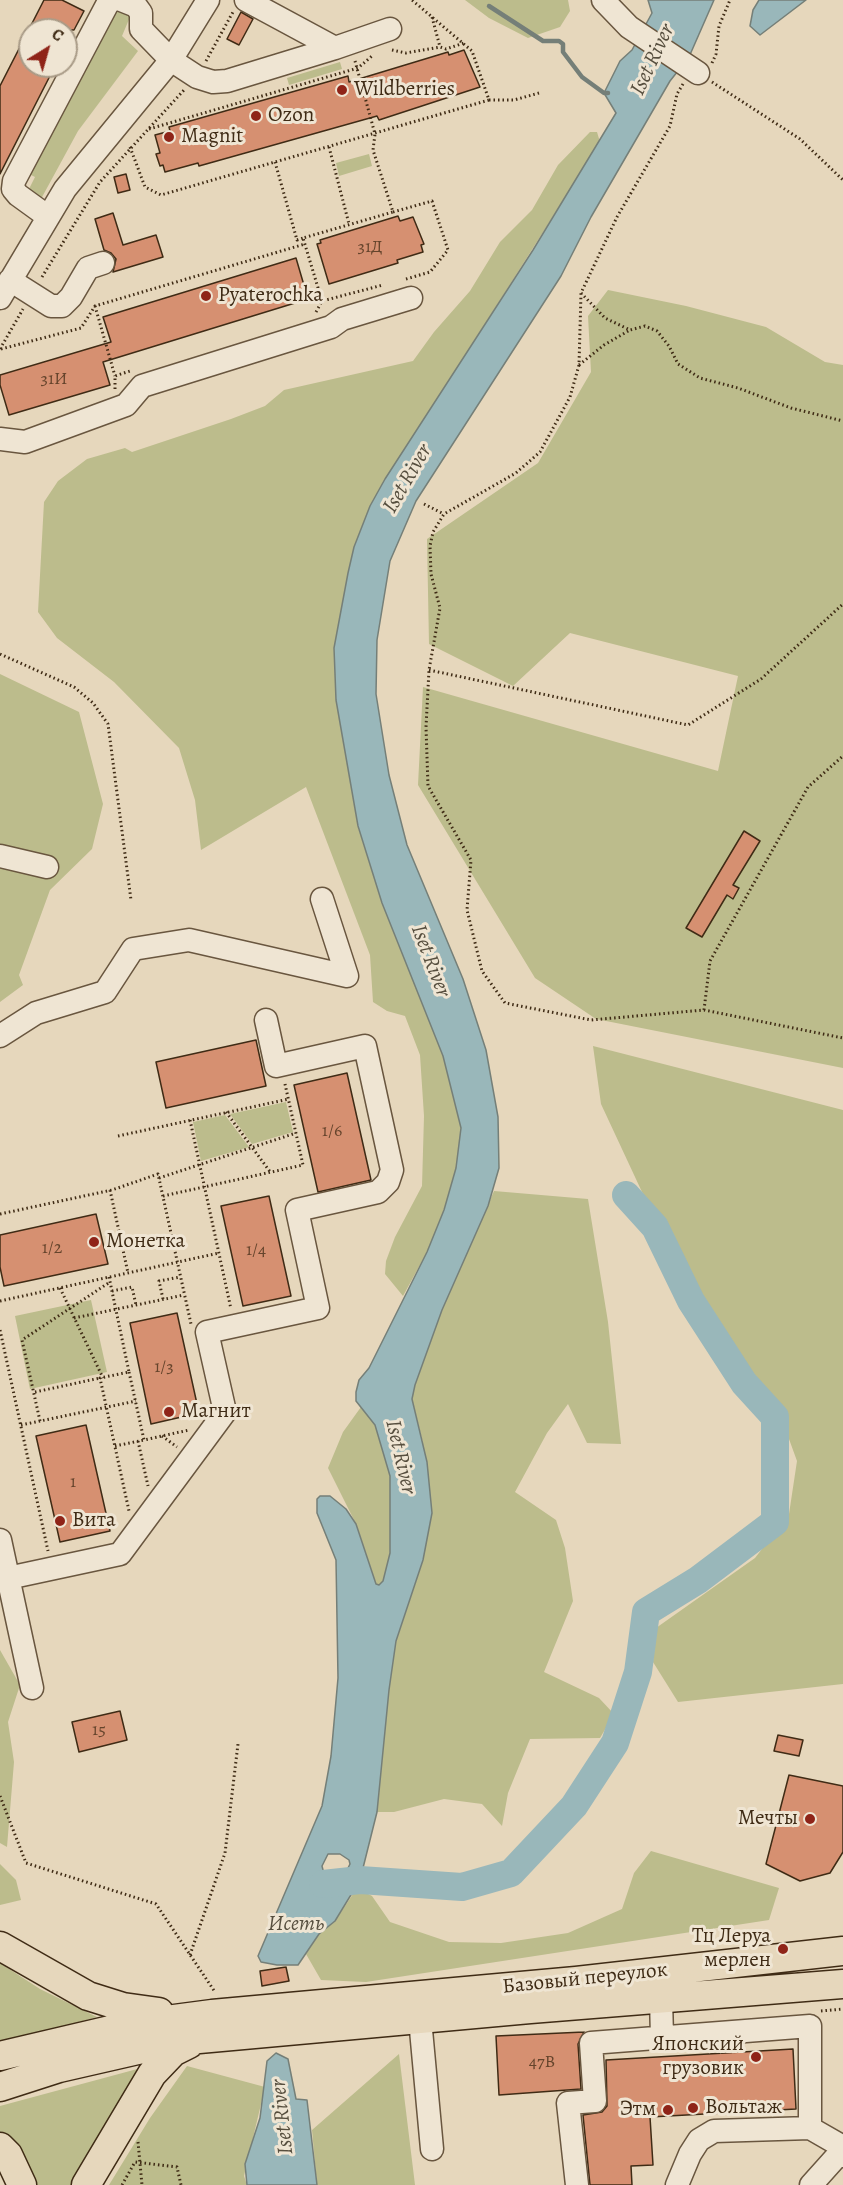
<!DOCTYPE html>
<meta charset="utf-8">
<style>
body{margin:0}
#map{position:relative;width:843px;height:2185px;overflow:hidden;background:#e6d7bc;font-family:Alegreya,serif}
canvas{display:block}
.north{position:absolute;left:18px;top:18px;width:60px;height:60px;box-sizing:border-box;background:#efe5d3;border:2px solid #a99b87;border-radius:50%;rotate:37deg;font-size:16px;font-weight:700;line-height:24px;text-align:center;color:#3f2b15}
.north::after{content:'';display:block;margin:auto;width:21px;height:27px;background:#8f2418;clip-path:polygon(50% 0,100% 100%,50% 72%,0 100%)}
</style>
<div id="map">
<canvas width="843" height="2185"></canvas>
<div class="north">С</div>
</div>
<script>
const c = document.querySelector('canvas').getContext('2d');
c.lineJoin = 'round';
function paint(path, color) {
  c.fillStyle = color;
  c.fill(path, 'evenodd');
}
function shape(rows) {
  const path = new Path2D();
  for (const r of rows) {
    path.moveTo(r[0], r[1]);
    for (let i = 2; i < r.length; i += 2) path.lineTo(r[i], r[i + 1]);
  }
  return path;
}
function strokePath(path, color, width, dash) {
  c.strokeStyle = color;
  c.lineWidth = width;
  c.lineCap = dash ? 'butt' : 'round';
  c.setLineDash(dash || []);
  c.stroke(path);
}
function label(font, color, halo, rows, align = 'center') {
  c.font = font + ' Alegreya,serif';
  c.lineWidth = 6;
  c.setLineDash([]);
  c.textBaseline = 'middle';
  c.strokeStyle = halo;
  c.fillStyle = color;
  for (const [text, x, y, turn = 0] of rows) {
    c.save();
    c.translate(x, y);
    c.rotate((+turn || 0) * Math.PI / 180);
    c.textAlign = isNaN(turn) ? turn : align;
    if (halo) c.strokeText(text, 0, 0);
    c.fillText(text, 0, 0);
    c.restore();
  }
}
paint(shape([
 [465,0,568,0,570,11,560,27,528,38,489,18],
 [122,8,130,17,122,36,138,51,78,131,41,199,27,193,35,177,25,172,114,10],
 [340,62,342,69,289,85,287,78],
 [590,132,597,132,600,142,370,506,354,547,334,648,336,700,358,827,382,903,443,1056,461,1128,456,1168,444,1210,427,1252,403,1296,385,1274,386,1261,395,1237,422,1186,424,1116,420,1055,405,1016,387,1011,373,1002,370,955,306,787,201,850,195,800,179,748,114,682,57,638,38,612,44,502,58,481,87,459,125,448,132,452,231,419,265,406,284,390,413,361,434,332,470,291,500,242,532,210,558,165],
 [369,154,372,166,339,176,336,163],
 [608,290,686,306,766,327,825,362,843,365,843,1068,596,1019,535,978,418,785,423,687,718,771,738,676,570,633,513,686,429,644,427,539,538,463,591,372,588,316],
 [0,674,79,712,103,804,92,849,50,890,19,975,23,985,0,1002],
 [593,1046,843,1110,843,1684,678,1702,653,1662,656,1628,755,1558,789,1514,797,1461,773,1395,724,1360,693,1289,679,1246,642,1192,601,1104],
 [286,1102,293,1132,252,1144,230,1114],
 [225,1115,249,1147,201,1161,193,1122],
 [494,1191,588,1199,608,1322,621,1444,587,1443,568,1404,547,1433,515,1492,556,1520,565,1548,573,1601,544,1672,599,1698,614,1714,600,1738,530,1739,508,1793,502,1826,482,1804,444,1799,394,1812,377,1812,389,1690,396,1641,408,1605,423,1443,412,1399,415,1385,442,1310],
 [91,1300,107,1372,30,1389,15,1316],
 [361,1407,375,1425,390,1476,390,1553,383,1581,379,1585,376,1584,356,1524,328,1468,343,1432],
 [0,1650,20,1685,8,1722,14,1762,7,1847,0,1843],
 [651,1851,779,1888,769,1920,366,1982,321,1980,306,1954,319,1934,335,1921,357,1888,372,1896,390,1922,449,1942,501,1943,568,1933,622,1909,634,1873],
 [0,1864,16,1880,21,1900,0,1905],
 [0,1963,40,1989,97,2017,0,2044],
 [399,2054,415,2185,317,2185,312,2130],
 [187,2066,265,2087,244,2176,247,2185,109,2185,150,2118],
 [141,2068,74,2185,32,2185,0,2137,0,2106]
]), '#bcbc8c');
const water = shape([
 [648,0,714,0,689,57,670,81,591,217,561,276,416,501,390,561,377,640,376,694,389,775,407,845,463,979,486,1050,498,1117,499,1168,488,1206,442,1310,415,1385,412,1399,427,1462,432,1513,423,1560,396,1641,389,1690,377,1812,360,1880,335,1921,319,1934,298,1965,277,1965,261,1962,258,1956,322,1806,331,1756,338,1678,336,1560,317,1513,317,1499,320,1496,330,1496,346,1509,356,1524,376,1584,379,1585,383,1581,390,1553,390,1476,375,1425,356,1401,356,1392,359,1380,369,1368,427,1252,444,1210,456,1168,461,1128,443,1056,382,903,358,826,336,700,334,648,348,573,354,547,370,506,385,479,533,250,616,113,604,93,620,61,632,50,652,13,648,0],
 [328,1854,340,1854,349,1860,350,1864,346,1872,330,1880,325,1878,322,1866,328,1854],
 [759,0,806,0,760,35,750,26,753,10,759,0],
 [276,2053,288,2059,296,2099,307,2100,317,2185,247,2185,245,2164,260,2118,267,2061,276,2053]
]);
paint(water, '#99b7ba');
strokePath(water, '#757f78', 1.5);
strokePath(shape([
 [489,6,543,41,559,41,563,44,563,52,582,77,604,93,608,93]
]), '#757f78', 4.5);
strokePath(shape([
 [323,1884,360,1880,462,1887,511,1873,574,1806,615,1743,638,1672,646,1612,698,1580,775,1522,775,1417,744,1383,691,1301,655,1227,626,1195]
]), '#99b7ba', 28);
const building = shape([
 [44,0,62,0,84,11,74,30,30,30,30,66,55,66,0,174,0,86,44,0],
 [241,12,253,19,239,45,227,39,241,12],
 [464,50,480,87,379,120,377,116,199,166,198,163,165,172,163,165,160,166,156,154,160,153,155,135,170,131,169,127,348,76,349,82,448,52,449,55,464,50],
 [126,174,130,190,118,193,114,177,126,174],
 [113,213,123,245,156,235,163,257,113,272,116,259,111,253,104,250,95,219,113,213],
 [398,216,400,221,413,217,424,244,421,245,423,252,397,260,398,263,329,284,317,244,321,243,320,240,398,216],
 [296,258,308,299,103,362,110,385,9,415,0,385,0,375,111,342,103,317,296,258],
 [744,831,760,841,733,885,739,888,733,899,727,895,702,937,686,928,744,831],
 [256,1040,266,1086,166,1108,156,1062,256,1040],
 [347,1073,371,1180,318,1192,294,1085,347,1073],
 [269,1196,291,1296,243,1306,221,1206,269,1196],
 [96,1214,108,1264,4,1286,0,1267,0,1235,96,1214],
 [177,1313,199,1413,151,1424,130,1323,177,1313],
 [86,1425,110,1531,60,1542,36,1436,86,1425],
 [120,1711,127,1740,79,1752,72,1722,120,1711],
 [778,1735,803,1740,799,1756,774,1751,778,1735],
 [789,1775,843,1786,843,1852,830,1873,800,1881,766,1864,789,1775],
 [286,1967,289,1981,262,1986,260,1971,286,1967],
 [584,2032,578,2044,581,2089,499,2095,496,2036,584,2032],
 [793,2049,796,2109,650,2117,653,2165,631,2166,632,2185,590,2185,583,2115,602,2112,607,2106,606,2060,793,2049]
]);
paint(building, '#d69071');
strokePath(building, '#3f2b15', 1.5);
const minor = shape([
 [121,0,136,6,141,13,141,29,171,60,197,77,213,82,227,81,335,48],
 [246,0,335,48,390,29],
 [603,0,629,27,698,73],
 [47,216,18,195,13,189,14,181,108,3,113,0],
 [10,280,51,306,62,306,71,297,88,268,103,263],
 [0,298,65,189,171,60,208,0],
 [0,439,25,442,126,405,142,386,331,327,342,319,411,298],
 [0,856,47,867],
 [0,1036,36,1013,105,992,133,949,189,940,347,976,322,899],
 [0,1540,32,1688],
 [8,1578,120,1554,225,1412,207,1332,318,1308,297,1210,378,1192,388,1182,392,1170,365,1046,276,1066,266,1020],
 [661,1998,662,2038],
 [420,2019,432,2149],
 [577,2185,568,2103,595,2101,591,2043,810,2026,810,2128],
 [677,2185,690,2154,699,2140,714,2131,810,2128,843,2147],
 [811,2185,837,2156,843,2156]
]);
const major = shape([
 [0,1946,88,1996,123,2007,159,2012],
 [0,2056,136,2024,212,2014,576,1981,843,1951],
 [0,2087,59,2068,177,2041,530,2009,843,1984],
 [0,2147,8,2155,22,2185],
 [86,2185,152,2074,173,2052,189,2044]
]);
strokePath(minor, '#69563f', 25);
strokePath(major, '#3f2b15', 31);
strokePath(shape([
 [432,17,440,47],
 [392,50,406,53,440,47,446,49,464,43],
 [206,61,233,12],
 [712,63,716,54,719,26,730,0],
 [712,82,800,139,843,180],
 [683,84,677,94,670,126,617,217,581,293,579,365,570,397,540,452,516,473,444,514,433,532,430,546,431,574,440,608,429,670,426,727,428,786,471,860,467,910,482,971,505,1003,591,1020,704,1010,843,1038],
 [489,100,514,100,539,93],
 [149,129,358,68,372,56],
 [130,147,145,187,161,195,489,100,472,51,412,0],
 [329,147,349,224],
 [275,162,297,240,303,238],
 [393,212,432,201,448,250,430,272,406,279],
 [42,277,100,182,184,90],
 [581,293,605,318,630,330,645,326,657,331,669,346,678,364,700,378,738,388,791,408,843,421],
 [322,301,303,238,393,212,373,150,375,134,355,61],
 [95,306,115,376],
 [316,312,322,301,383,285],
 [0,349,23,309],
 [1,349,81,328,95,306,305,244],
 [579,365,604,345,630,330],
 [115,389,115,376,130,371],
 [424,504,444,514],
 [0,654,74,687,93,703,108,724,131,900],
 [429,670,688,725,761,679,843,604],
 [704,1010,710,961,808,787,843,756],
 [226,1112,271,1173],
 [190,1120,231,1309],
 [118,1136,289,1099],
 [159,1178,296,1133],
 [110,1190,128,1273],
 [163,1196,303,1165,285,1084],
 [0,1214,112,1190,158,1174,191,1324],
 [109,1277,129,1372,100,1378,129,1511],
 [60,1288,103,1378],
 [112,1291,132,1287,136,1305],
 [163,1299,159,1281,180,1277],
 [0,1301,219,1253],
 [74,1318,184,1295],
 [0,1330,48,1551],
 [129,1372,144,1440,189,1430],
 [35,1392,100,1378],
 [40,1421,22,1340,110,1282],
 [21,1425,136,1401],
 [162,1436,177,1447],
 [138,1441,148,1486],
 [115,1446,144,1440],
 [0,1796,26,1863,156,1904,215,1992],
 [190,1955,225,1853,238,1744],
 [821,2011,843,2009],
 [138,2142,142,2185],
 [122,2185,135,2162,177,2167,181,2185]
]), '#3f2b15', 3, [1.5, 3]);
strokePath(minor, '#efe5d3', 22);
strokePath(major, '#e6d7bc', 28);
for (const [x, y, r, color] of [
 [342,90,6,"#8f2418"],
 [256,116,6,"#8f2418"],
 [169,137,6,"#8f2418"],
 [206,296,6,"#8f2418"],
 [94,1242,6,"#8f2418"],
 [169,1412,6,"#8f2418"],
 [60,1521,6,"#8f2418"],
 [810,1819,6,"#8f2418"],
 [783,1949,6,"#8f2418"],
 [756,2057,6,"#8f2418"],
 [693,2108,6,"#8f2418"],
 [668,2110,6,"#8f2418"]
]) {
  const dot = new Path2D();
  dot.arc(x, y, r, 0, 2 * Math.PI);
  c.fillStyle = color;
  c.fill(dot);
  strokePath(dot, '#efe5d3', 2);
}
label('18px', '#65442c', null, [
 ["31Д",370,248],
 ["31И",54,380],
 ["1/6",332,1132],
 ["1/2",52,1249],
 ["1/4",256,1251],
 ["1/3",164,1368],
 ["1",73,1483],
 ["15",99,1731],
 ["47В",542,2063]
]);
label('21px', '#3f2b15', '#efe5d3', [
 ["Wildberries",354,90],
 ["Ozon",268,116],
 ["Magnit",181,137],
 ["Pyaterochka",218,296],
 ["Монетка",106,1242],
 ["Магнит",181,1412],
 ["Вита",72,1521],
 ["Мечты",798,1819,"right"],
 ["Тц Леруа",771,1937,"right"],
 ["мерлен",771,1961,"right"],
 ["Японский",744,2045,"right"],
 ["грузовик",744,2069,"right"],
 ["Вольтаж",705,2108],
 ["Этм",656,2110,"right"]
], 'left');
label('21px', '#3f2b15', '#efe5d3', [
 ["Базовый переулок",585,1979,-6]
]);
label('italic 22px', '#564e3e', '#efe5d3', [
 ["Iset River",653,60,-65],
 ["Iset River",408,479,-60],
 ["Iset River",430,961,69],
 ["Iset River",400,1457,77],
 ["Исеть",296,1925],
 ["Iset River",283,2117,-96]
]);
</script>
